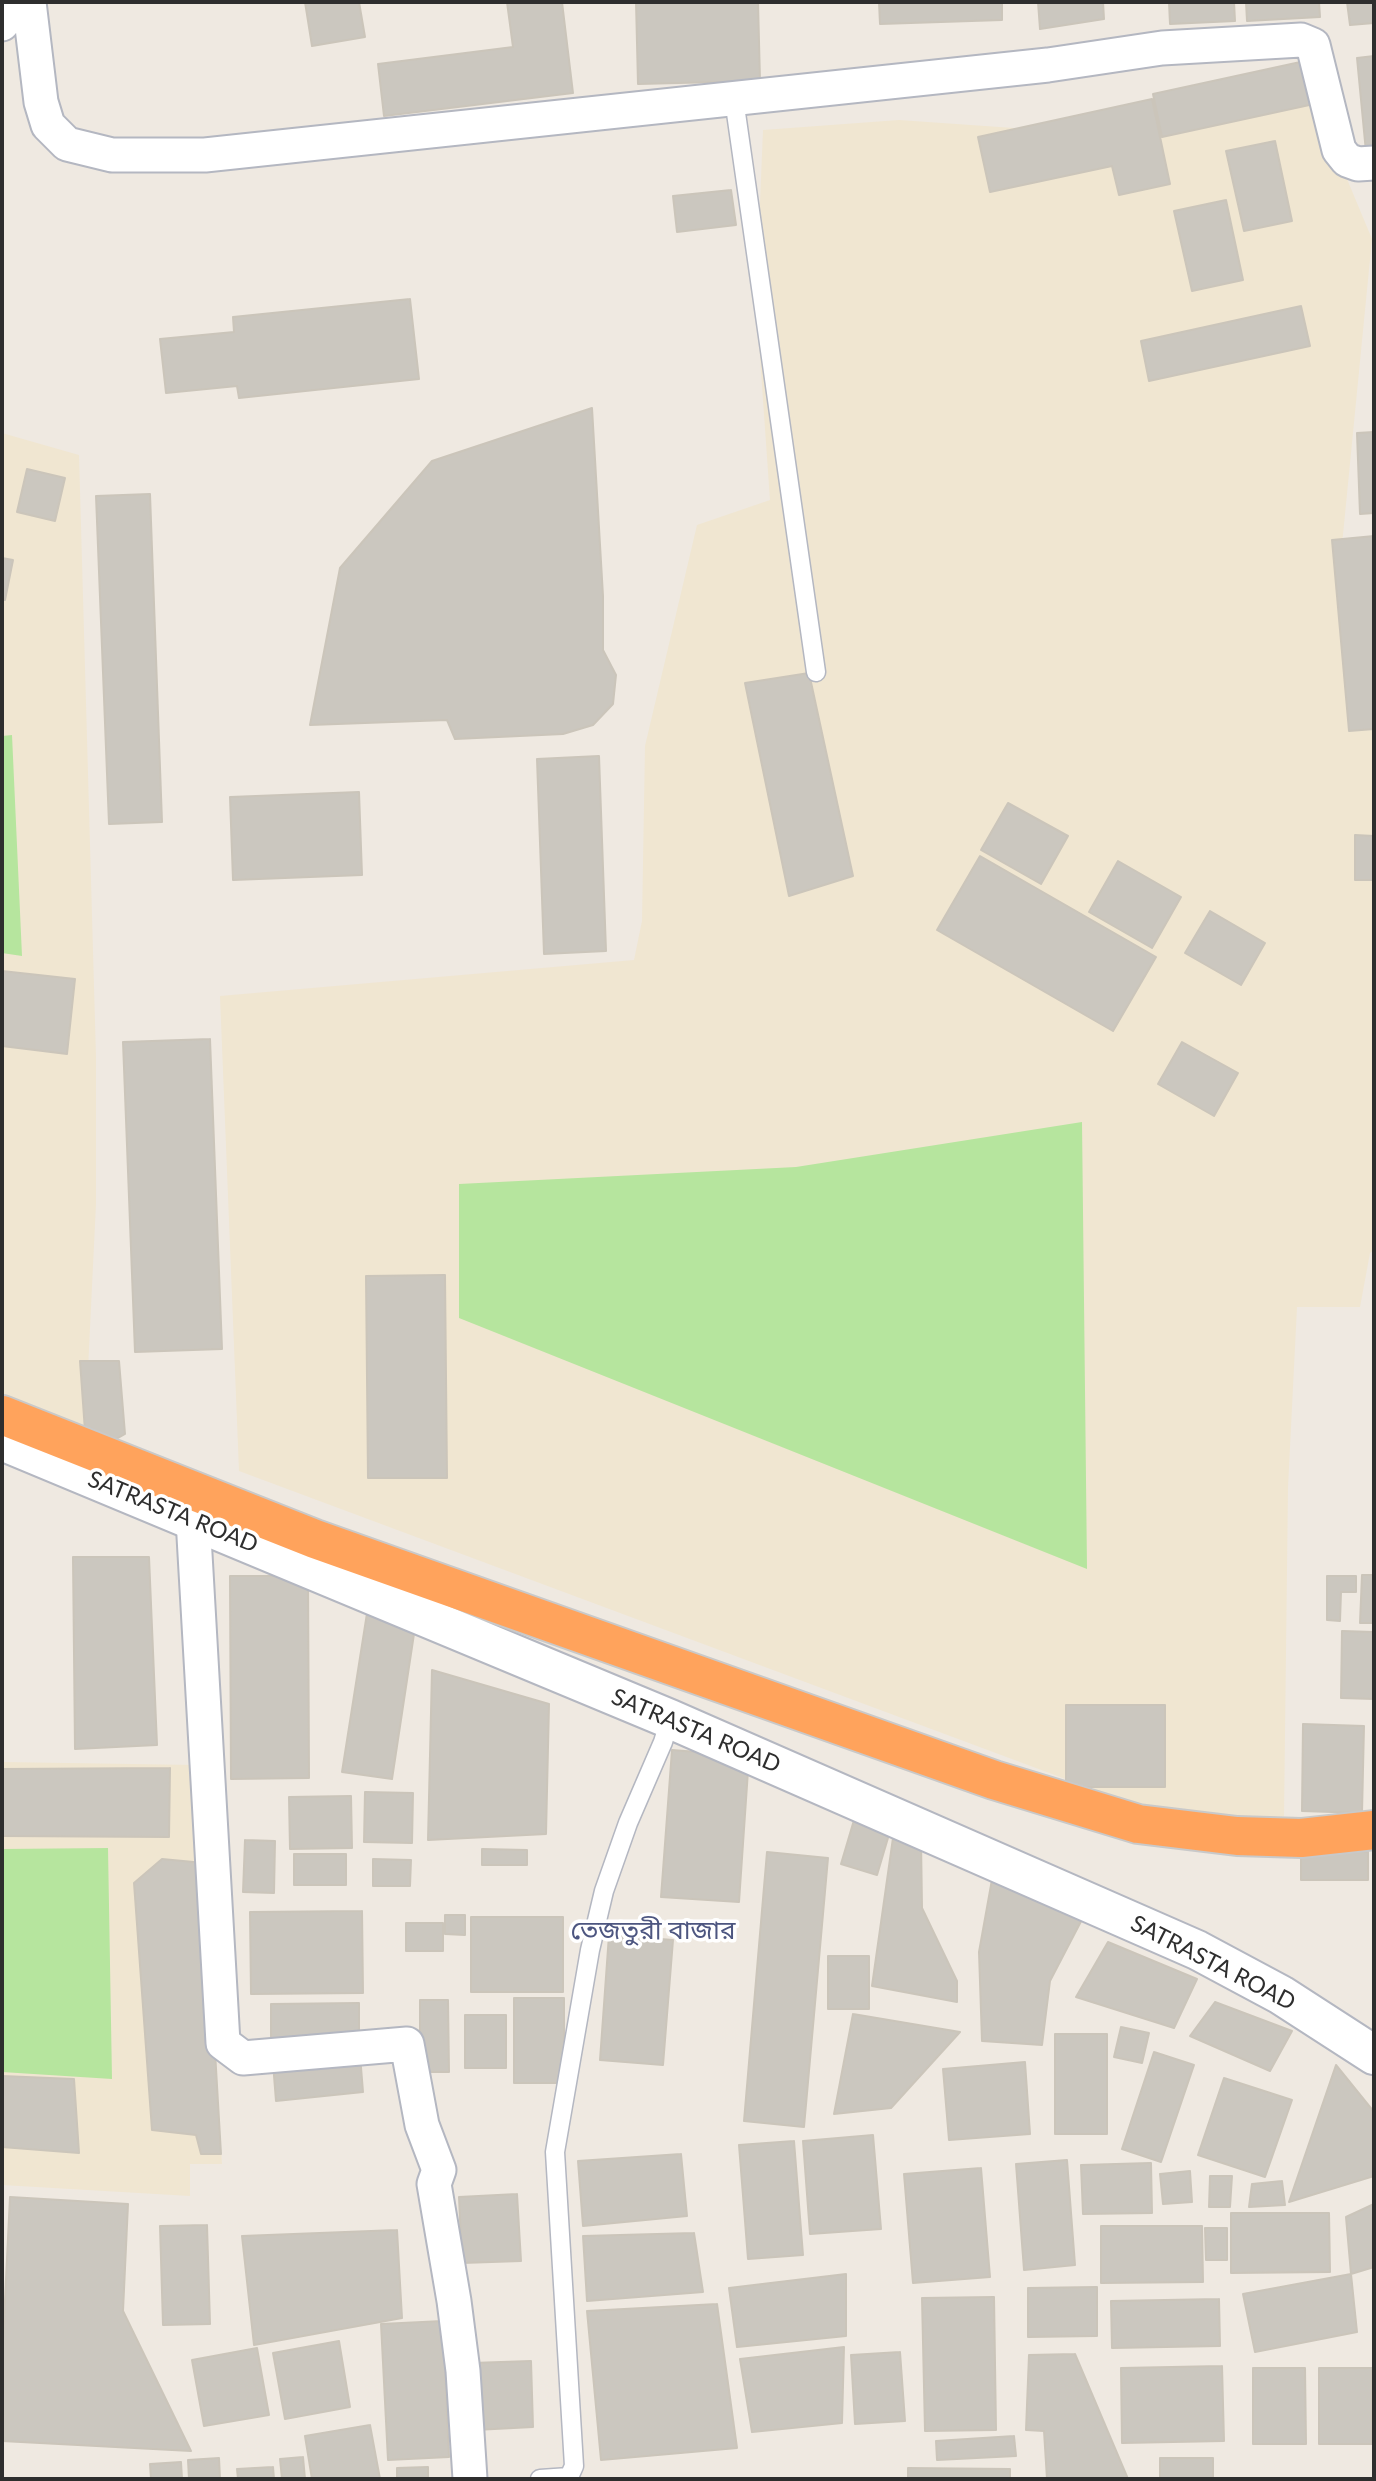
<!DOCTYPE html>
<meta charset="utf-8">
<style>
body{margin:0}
#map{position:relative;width:1376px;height:2481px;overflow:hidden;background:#efe9e1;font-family:Lato,sans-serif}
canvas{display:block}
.frame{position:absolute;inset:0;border:4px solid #2e2e2e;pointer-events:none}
</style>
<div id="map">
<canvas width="1376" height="2481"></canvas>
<div class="frame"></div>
</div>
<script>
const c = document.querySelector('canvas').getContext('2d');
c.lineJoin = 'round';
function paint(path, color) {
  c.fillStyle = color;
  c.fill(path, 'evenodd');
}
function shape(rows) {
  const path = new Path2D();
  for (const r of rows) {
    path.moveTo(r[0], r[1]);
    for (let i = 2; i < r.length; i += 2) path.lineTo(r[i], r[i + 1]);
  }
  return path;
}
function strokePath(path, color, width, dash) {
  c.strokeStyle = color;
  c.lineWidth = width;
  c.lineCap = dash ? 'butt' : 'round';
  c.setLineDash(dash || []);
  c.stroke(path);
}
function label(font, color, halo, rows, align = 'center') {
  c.font = font + ' Lato,"Noto Sans Bengali",sans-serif';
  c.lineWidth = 7;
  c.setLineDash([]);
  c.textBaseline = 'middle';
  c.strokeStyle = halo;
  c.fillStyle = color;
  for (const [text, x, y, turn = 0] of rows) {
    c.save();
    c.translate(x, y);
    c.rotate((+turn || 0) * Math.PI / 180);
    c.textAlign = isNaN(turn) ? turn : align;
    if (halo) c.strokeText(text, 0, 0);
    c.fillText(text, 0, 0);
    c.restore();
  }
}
paint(shape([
 [1304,76,1372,239,1341,555,1374,552,1374,1250,1370,1253,1360,1307,1297,1307,1288,1487,1284,1816,1236,1821,1146,1809,239,1471,220,996,634,960,642,921,645,746,697,525,770,500,756,300,763,130,899,120,1071,132],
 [2,433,79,455,96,1057,96,1204,85,1431,2,1395],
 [2,1762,197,1765,222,2164,190,2164,190,2196,2,2185]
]), '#f0e6d1');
paint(shape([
 [12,735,22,956,2,953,2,736],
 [1082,1122,1087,1569,459,1318,459,1184,796,1167],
 [108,1848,112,2079,2,2072,2,1849]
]), '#b6e59e');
const building = shape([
 [305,2,359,2,365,37,312,46,305,2],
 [507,2,562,2,573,93,384,116,378,64,513,47,507,2],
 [636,2,758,2,760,81,638,84,636,2],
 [879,2,1002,2,1002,20,880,24,879,2],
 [1038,2,1103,2,1104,19,1040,29,1038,2],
 [1169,2,1234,2,1235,21,1170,24,1169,2],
 [1246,2,1319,2,1320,17,1247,21,1246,2],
 [1347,2,1374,2,1374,23,1350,25,1347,2],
 [1374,56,1374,151,1366,152,1357,58,1374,56],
 [1305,61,1314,104,1162,137,1153,94,1305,61],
 [1152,99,1170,184,1119,195,1112,166,990,192,978,137,1152,99],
 [1275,141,1292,221,1244,231,1226,151,1275,141],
 [731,190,736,225,677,232,673,196,731,190],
 [1226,200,1243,280,1192,291,1174,211,1226,200],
 [410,299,419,379,239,398,237,386,166,393,160,339,234,332,233,317,410,299],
 [1301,306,1310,346,1149,381,1141,341,1301,306],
 [592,408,603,596,603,650,616,675,613,704,593,725,563,734,455,739,447,720,310,725,340,568,432,461,592,408],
 [1374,432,1374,513,1360,514,1357,433,1374,432],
 [27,469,65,478,55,521,17,512,27,469],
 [150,494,162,822,109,824,96,496,150,494],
 [1374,536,1374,729,1349,731,1332,540,1374,536],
 [2,558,13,560,5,600,2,599,2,558],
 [809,673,853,876,789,896,745,683,809,673],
 [599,756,606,951,544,954,537,759,599,756],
 [359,792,362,875,233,880,230,797,359,792],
 [1008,803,1068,836,1041,884,981,850,1008,803],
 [1355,835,1374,836,1374,880,1355,880,1355,835],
 [980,856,1156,957,1113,1031,937,930,980,856],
 [1118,861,1181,897,1152,948,1089,912,1118,861],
 [1210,911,1265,943,1241,985,1185,953,1210,911],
 [2,971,75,979,67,1054,2,1046,2,971],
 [210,1039,222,1349,135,1352,123,1042,210,1039],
 [1182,1042,1238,1073,1214,1116,1158,1084,1182,1042],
 [445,1275,447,1478,368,1478,366,1276,445,1275],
 [80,1361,119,1361,125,1434,111,1442,85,1431,80,1361],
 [73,1557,149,1557,157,1745,75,1749,73,1557],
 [1362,1575,1374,1575,1374,1623,1360,1623,1362,1575],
 [230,1576,308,1576,309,1778,231,1779,230,1576],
 [1327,1576,1356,1576,1356,1592,1341,1592,1340,1621,1327,1620,1327,1576],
 [368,1607,417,1614,392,1779,342,1772,368,1607],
 [1342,1631,1374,1632,1374,1699,1341,1698,1342,1631],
 [432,1670,549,1704,546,1834,428,1840,432,1670],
 [1066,1705,1165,1705,1165,1787,1066,1787,1066,1705],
 [1303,1724,1364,1726,1362,1813,1302,1811,1303,1724],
 [672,1750,749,1756,739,1902,661,1897,672,1750],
 [170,1768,169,1837,2,1836,2,1769,170,1768],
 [365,1792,413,1793,412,1843,364,1842,365,1792],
 [351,1796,352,1848,290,1849,289,1797,351,1796],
 [857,1810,893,1821,877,1875,841,1864,857,1810],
 [893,1838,921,1840,922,1908,957,1981,957,2002,872,1986,893,1838],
 [245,1840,275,1841,274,1893,243,1892,245,1840],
 [482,1849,527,1850,527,1865,482,1865,482,1849],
 [767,1852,828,1858,804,2127,744,2121,767,1852],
 [1368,1852,1368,1880,1301,1880,1301,1853,1368,1852],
 [294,1854,346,1854,346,1885,294,1885,294,1854],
 [162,1859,204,1863,221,2154,201,2154,196,2135,152,2130,134,1883,162,1859],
 [373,1859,411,1860,410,1886,373,1886,373,1859],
 [993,1874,1089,1906,1050,1981,1042,2045,982,2041,979,1952,993,1874],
 [362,1911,363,1993,251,1994,250,1912,362,1911],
 [445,1915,465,1915,465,1935,445,1934,445,1915],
 [471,1917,563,1917,563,1992,471,1992,471,1917],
 [406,1923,443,1923,443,1951,406,1951,406,1923],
 [609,1935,673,1940,663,2065,600,2060,609,1935],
 [1108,1942,1197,1979,1174,2028,1076,1997,1108,1942],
 [828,1956,869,1956,869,2009,828,2009,828,1956],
 [514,1998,564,1998,564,2083,514,2083,514,1998],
 [420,2000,448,2000,449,2072,420,2072,420,2000],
 [1215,2002,1292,2031,1270,2071,1190,2036,1215,2002],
 [359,2003,359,2040,271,2041,271,2004,359,2003],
 [853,2014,960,2032,891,2108,834,2114,853,2014],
 [465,2015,506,2015,506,2068,465,2068,465,2015],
 [1121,2027,1149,2033,1142,2063,1114,2057,1121,2027],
 [1055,2034,1107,2034,1107,2134,1055,2134,1055,2034],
 [1154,2052,1194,2065,1161,2162,1122,2149,1154,2052],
 [360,2055,363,2092,276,2101,273,2063,360,2055],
 [1025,2062,1030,2134,949,2140,943,2069,1025,2062],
 [1336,2065,1374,2112,1374,2176,1289,2202,1336,2065],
 [2,2076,74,2079,79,2153,2,2147,2,2076],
 [1224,2078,1292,2100,1265,2177,1198,2155,1224,2078],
 [873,2135,881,2229,810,2234,803,2141,873,2135],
 [794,2141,803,2255,748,2259,739,2145,794,2141],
 [681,2154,687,2216,583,2226,578,2161,681,2154],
 [1067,2160,1075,2265,1024,2270,1016,2164,1067,2160],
 [1151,2163,1152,2213,1083,2214,1081,2165,1151,2163],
 [981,2168,990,2277,913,2283,904,2174,981,2168],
 [1190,2171,1192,2202,1163,2204,1160,2174,1190,2171],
 [1210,2176,1232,2176,1230,2207,1209,2207,1210,2176],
 [1282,2181,1285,2205,1249,2207,1252,2184,1282,2181],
 [517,2194,521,2261,462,2263,459,2197,517,2194],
 [10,2197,128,2204,123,2311,191,2451,2,2441,2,2361,10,2197],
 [1374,2204,1374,2267,1351,2274,1346,2217,1374,2204],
 [1231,2213,1329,2213,1330,2272,1231,2273,1231,2213],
 [207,2225,210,2324,163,2325,160,2226,207,2225],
 [1101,2226,1202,2226,1203,2282,1101,2283,1101,2226],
 [1205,2228,1227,2228,1227,2260,1206,2260,1205,2228],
 [397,2230,402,2318,254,2345,242,2236,397,2230],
 [694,2233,703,2292,587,2301,583,2236,694,2233],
 [846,2274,846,2336,737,2347,729,2288,846,2274],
 [1351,2274,1357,2332,1255,2352,1243,2294,1351,2274],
 [1097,2287,1097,2336,1028,2337,1028,2288,1097,2287],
 [994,2297,996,2430,925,2431,922,2298,994,2297],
 [1219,2299,1220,2346,1112,2348,1111,2301,1219,2299],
 [717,2304,737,2448,601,2460,587,2311,717,2304],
 [443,2321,449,2457,388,2460,381,2324,443,2321],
 [339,2341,350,2407,285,2419,273,2353,339,2341],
 [844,2347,842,2423,752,2432,740,2359,844,2347],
 [257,2348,269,2415,204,2426,192,2360,257,2348],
 [900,2352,905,2421,855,2424,851,2355,900,2352],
 [1075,2354,1128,2479,1047,2479,1044,2431,1026,2430,1029,2355,1075,2354],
 [531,2361,533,2427,475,2430,472,2363,531,2361],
 [1222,2366,1224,2441,1122,2443,1121,2368,1222,2366],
 [1253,2368,1305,2368,1306,2444,1253,2444,1253,2368],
 [1319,2368,1372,2368,1372,2444,1319,2444,1319,2368],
 [370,2425,380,2479,312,2479,305,2436,370,2425],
 [1014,2436,1016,2456,937,2460,936,2441,1014,2436],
 [303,2457,305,2479,282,2479,280,2459,303,2457],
 [219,2458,220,2479,189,2479,188,2460,219,2458],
 [1160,2458,1213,2458,1213,2479,1160,2479,1160,2458],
 [181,2462,182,2479,151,2479,150,2464,181,2462],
 [273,2467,274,2479,238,2479,237,2469,273,2467],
 [428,2467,428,2479,397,2479,397,2468,428,2467],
 [908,2468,1010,2469,1010,2479,908,2479,908,2468]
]);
paint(building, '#cbc7bf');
strokePath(building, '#cbc5ba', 2);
const service = shape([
 [734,99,816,672],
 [540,2479,569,2477,574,2466,555,2152,590,1950,604,1891,628,1823,663,1742,670,1719]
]);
const minor = shape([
 [29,2,41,102,48,125,67,144,112,155,205,155,1048,65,1162,48,1301,40,1313,45,1339,150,1347,160,1358,164,1374,163],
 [2,24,21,2],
 [193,1519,223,2043,243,2058,407,2044,422,2125,439,2170,434,2184,454,2301,463,2371,470,2479]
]);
const tertiary = shape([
 [2,1441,670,1719,1197,1950,1281,1995,1374,2055]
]);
const motorway = shape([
 [2,1415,315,1539,994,1780,1138,1824,1237,1836,1301,1838,1374,1830]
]);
strokePath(service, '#b4b7c1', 21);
strokePath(minor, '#b4b7c1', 37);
strokePath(tertiary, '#b4b7c1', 42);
strokePath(motorway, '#c9c9c9', 42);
strokePath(service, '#fff', 18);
strokePath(minor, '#fff', 33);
strokePath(tertiary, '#fff', 38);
strokePath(motorway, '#ffa35c', 38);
label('23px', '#2e2e2e', '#fff', [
 ["SATRASTA ROAD",173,1512,22],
 ["SATRASTA ROAD",696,1731,23],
 ["SATRASTA ROAD",1213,1963,27]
]);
label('26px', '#4d5680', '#fff', [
 ["তেজতুরী বাজার",653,1931]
]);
</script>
